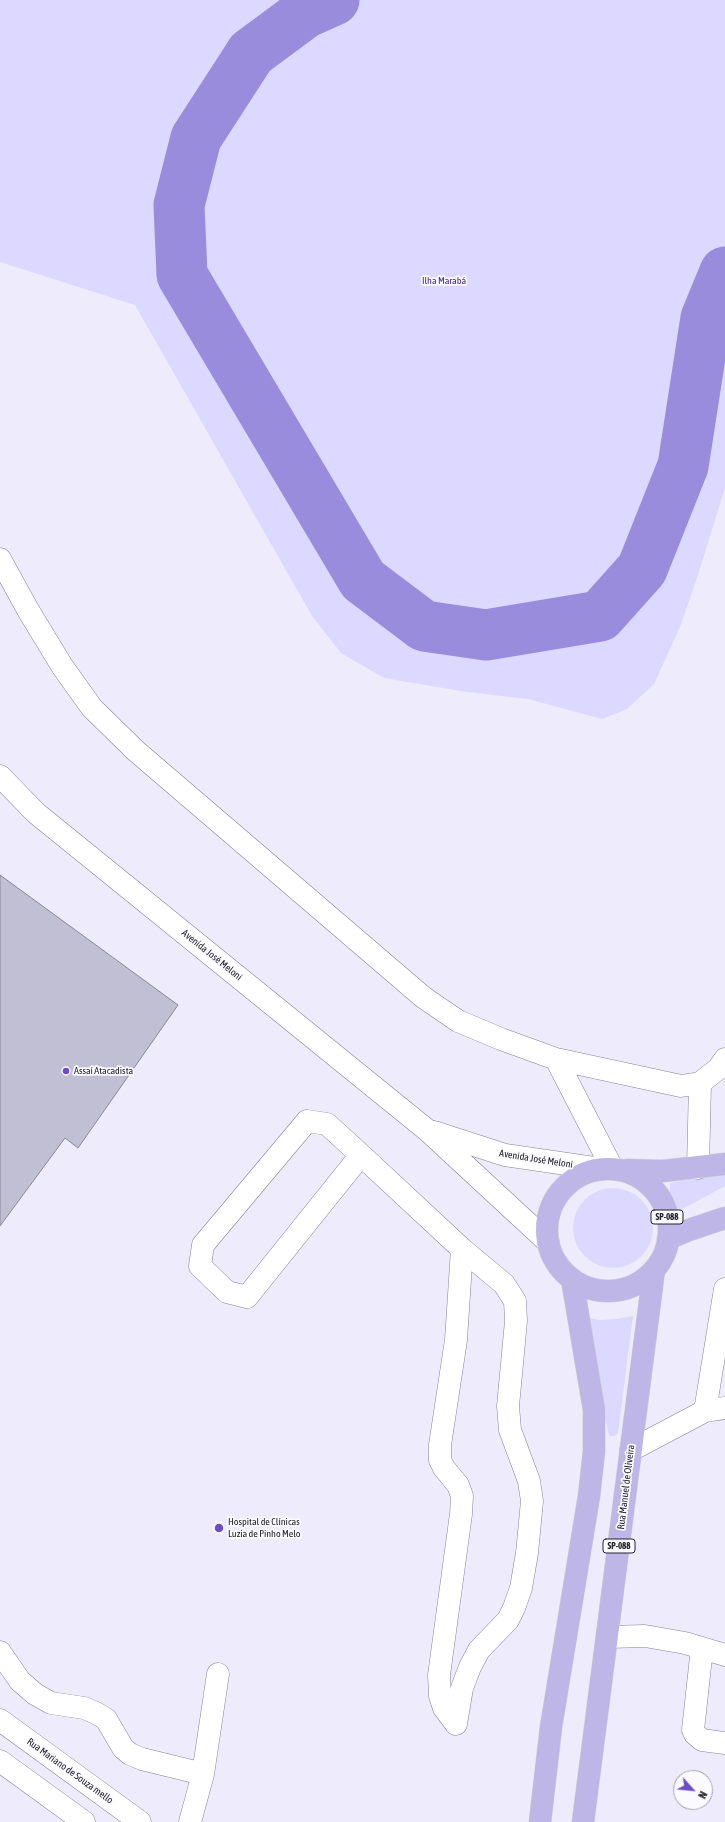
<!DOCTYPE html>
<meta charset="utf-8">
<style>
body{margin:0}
#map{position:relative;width:725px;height:1822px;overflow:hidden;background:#edebfc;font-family:"Asap Condensed",sans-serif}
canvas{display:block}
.north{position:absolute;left:673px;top:1770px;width:40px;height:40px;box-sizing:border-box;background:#fbfaff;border:1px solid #a4a4a9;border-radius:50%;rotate:117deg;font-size:11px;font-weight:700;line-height:16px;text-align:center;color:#222229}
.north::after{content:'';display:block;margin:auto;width:14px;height:18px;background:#6c4cc6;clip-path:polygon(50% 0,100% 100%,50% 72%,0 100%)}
</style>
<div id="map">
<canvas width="725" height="1822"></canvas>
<div class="north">N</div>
</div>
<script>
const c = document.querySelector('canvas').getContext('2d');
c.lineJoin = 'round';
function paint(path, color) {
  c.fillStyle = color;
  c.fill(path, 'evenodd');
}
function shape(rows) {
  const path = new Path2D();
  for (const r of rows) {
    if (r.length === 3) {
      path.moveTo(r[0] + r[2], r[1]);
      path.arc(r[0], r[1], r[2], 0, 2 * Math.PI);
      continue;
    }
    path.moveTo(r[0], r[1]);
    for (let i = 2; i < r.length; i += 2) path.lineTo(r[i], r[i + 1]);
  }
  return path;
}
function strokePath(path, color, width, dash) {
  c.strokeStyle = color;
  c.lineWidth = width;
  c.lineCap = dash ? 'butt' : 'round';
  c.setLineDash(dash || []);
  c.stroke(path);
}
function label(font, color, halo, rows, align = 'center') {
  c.font = font + ' "Asap Condensed",sans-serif';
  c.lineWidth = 3.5;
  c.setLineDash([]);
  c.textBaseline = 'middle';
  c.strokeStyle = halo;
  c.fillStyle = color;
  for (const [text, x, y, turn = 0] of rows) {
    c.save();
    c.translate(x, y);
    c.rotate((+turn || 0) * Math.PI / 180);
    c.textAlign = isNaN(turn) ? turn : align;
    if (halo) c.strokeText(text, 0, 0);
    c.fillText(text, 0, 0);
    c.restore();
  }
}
paint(shape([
 [0,0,725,0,725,488,697,578,680,627,654,684,627,709,602,719,528,699,467,692,384,678,341,653,312,616,135,305,0,262],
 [725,1171,725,1186,675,1213,670,1192,670,1183],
 [613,1228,40],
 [633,1316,618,1433,615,1436,609,1436,585,1317,599,1320,616,1319]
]), '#ddd8ff');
strokePath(shape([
 [334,0,305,13,251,53,196,138,179,205,182,275,363,580,424,626,486,635,600,616,642,569,683,466,706,318,725,272]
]), '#9a8cdc', 51);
const building = shape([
 [0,875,178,1005,78,1148,65,1138,0,1226,0,875]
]);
paint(building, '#c1bfd3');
strokePath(building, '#89869a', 1);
const minor = shape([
 [0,559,28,610,62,666,92,708,136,751,423,997,458,1021,501,1039,556,1059,681,1086,700,1083,718,1069,725,1059],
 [0,776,36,813,427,1130,548,1242],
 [556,1059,612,1168],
 [434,1132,505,1155,601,1169],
 [361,1155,247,1297,227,1292,200,1266,203,1245,307,1121,327,1124,361,1155,462,1249,504,1284,515,1301,516,1321,508,1406,510,1430,529,1481,532,1501,527,1553,521,1588,514,1608,508,1620,479,1650,470,1667,462,1688,456,1724],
 [698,1168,700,1083],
 [705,1411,725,1289],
 [631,1450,705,1411,725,1408],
 [608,1637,645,1636,685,1643,725,1655],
 [702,1648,693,1730,695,1734,702,1740,725,1743],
 [0,1652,20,1681,35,1694,51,1703,84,1708,96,1713,106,1719,123,1748,130,1754,142,1759,203,1774],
 [0,1720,140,1822],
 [456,1724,444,1708,440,1696,439,1675,461,1514,462,1496,458,1485,444,1468,440,1460,440,1445,456,1340,462,1249],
 [0,1761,84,1822],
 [190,1822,203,1774,218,1674]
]);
const major = shape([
 [608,1230,61],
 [627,1170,663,1171,725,1164],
 [668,1239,689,1230,725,1218],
 [540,1822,551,1727,589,1496,594,1451,594,1410,572,1279],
 [583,1822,654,1270]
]);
strokePath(minor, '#848295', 23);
strokePath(major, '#d3d3d4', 23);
strokePath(minor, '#fff', 22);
strokePath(major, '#bfb6e8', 22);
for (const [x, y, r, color] of [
 [66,1071,4,"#6c4cc6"],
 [219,1528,5,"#6c4cc6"]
]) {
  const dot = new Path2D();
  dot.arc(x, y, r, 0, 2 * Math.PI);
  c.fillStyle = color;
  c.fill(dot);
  strokePath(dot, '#fbfaff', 1.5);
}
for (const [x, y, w] of [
 [667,1217,32],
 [619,1546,32]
]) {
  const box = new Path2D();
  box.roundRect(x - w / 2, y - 7, w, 14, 3);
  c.fillStyle = '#fbfaff';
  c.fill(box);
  strokePath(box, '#222229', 1);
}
label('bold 9px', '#222229', null, [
 ["SP-088",667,1217],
 ["SP-088",619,1546]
]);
label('10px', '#432884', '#fbfaff', [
 ["Ilha Marabá",444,281]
]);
label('10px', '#222229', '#fbfaff', [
 ["Avenida José Meloni",212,955,39],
 ["Avenida José Meloni",536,1159,9],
 ["Rua Manuel de Oliveira",626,1487,-83],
 ["Rua Mariano de Souza mello",70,1771,36]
]);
label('10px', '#222229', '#fbfaff', [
 ["Assaí Atacadista",74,1071],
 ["Hospital de Clínicas",228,1522],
 ["Luzia de Pinho Melo",228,1534]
], 'left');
</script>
